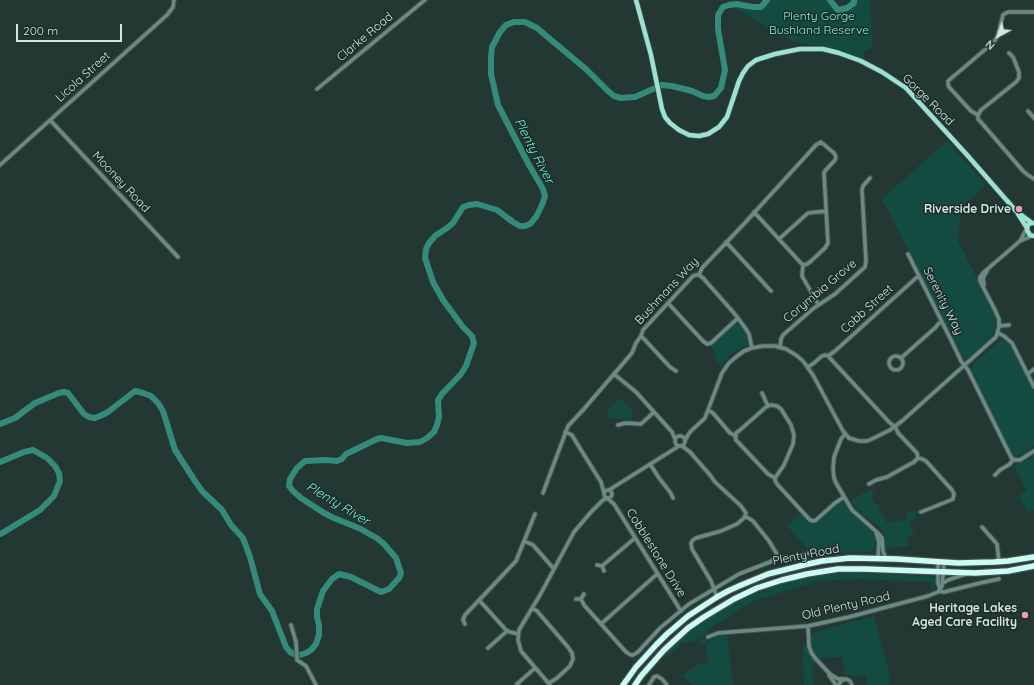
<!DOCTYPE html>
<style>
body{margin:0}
#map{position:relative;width:1034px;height:685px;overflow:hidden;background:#243833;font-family:Quicksand,sans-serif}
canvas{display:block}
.north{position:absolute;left:978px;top:16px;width:40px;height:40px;-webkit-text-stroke:3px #1a2e29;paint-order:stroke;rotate:221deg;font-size:11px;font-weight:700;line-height:16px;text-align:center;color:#d7e3e0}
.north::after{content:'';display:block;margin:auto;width:14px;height:18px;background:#d7e3e0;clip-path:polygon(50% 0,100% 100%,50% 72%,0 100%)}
.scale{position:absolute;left:16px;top:24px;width:106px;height:18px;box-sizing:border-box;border:2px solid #d7e3e0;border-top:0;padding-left:5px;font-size:12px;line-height:14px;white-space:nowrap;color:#d7e3e0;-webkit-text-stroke:3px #1a2e29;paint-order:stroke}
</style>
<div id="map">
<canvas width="1034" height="685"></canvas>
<div class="north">N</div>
<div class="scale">200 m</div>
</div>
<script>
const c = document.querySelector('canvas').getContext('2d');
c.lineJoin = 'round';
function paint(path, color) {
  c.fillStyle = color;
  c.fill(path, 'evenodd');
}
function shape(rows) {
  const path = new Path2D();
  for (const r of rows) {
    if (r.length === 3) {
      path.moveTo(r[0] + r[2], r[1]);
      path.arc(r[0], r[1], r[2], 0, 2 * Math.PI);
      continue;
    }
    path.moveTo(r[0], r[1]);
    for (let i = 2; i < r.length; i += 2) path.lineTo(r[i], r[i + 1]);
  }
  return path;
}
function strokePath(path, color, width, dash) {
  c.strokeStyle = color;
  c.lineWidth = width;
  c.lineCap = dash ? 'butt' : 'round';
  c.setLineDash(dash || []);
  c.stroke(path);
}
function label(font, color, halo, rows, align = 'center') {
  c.font = font + ' Quicksand,sans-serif';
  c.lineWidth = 3;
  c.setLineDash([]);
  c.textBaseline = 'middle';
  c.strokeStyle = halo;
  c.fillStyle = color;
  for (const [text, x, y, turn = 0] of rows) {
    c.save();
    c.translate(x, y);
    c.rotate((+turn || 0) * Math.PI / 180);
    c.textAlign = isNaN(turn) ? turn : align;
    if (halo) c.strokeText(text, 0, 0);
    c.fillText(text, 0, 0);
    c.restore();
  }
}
paint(shape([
 [767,0,830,0,833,4,839,10,847,8,854,3,854,0,870,0,872,47,863,52,865,55,864,61,839,51,791,41,729,5,736,4,753,7,761,7],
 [947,141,986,185,961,208,958,241,995,314,996,325,993,334,989,340,967,359,963,357,882,199],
 [735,324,741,325,747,335,749,341,747,345,732,353,726,359,721,366,713,357,717,354,712,348,712,345],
 [1004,337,1009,343,1015,353,1034,390,1034,445,1028,451,1017,457,1014,456,1011,453,970,370,975,363],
 [620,398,633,411,632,420,608,418,607,415,608,410],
 [1034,456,1034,510,1029,512,1026,510,1019,495,1027,491,1014,466,1029,459],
 [870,490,872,491,874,495,872,496,875,504,878,504,880,511,878,512,879,514,882,513,883,514,887,523,889,523,898,520,899,522,906,520,907,517,905,514,914,511,916,516,910,523,910,525,914,534,906,538,910,546,886,548,885,538,883,532,879,527,860,512,856,508,851,500],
 [839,502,842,502,845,504,852,513,874,533,877,540,877,549,871,552,819,554,808,549,787,526,801,513,809,523,815,523,836,504],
 [848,573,931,576,936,578,936,583,935,588,932,592,932,582,859,579,820,581,756,600,713,626,708,630,708,632,705,634,704,636,693,641,681,643,679,645,679,648,677,648,667,657,665,654,683,637,705,620,726,607,756,593,776,586,803,579,823,575],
 [874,616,888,669,890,685,867,685,866,675,855,676,844,674,843,657,821,658,819,660,814,653,812,647,810,635,823,630],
 [727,635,733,685,692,685,683,675,699,664,708,662,706,644,700,644,699,641,704,638,707,641,710,641,717,636],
 [807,643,809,652,816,663,812,666,813,685,804,685,803,646]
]), '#134b40');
strokePath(shape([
 [830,0,833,4,838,10,847,8,854,3,854,0],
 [0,424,15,418,35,403,59,393,64,392,68,393,84,414,89,417,95,418,100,416,108,412,135,391,143,393,151,396,158,403,163,411,175,450,195,481,202,491,222,510,231,525,243,538,250,557,260,594,272,611,286,647,290,652,294,654,300,655,306,653,311,650,316,644,319,635,319,625,317,617,317,609,323,591,332,579,339,574,351,577,381,592,389,589,399,578,401,573,396,558,384,544,378,539,361,529,334,518,324,513,301,498,293,491,289,486,290,479,297,468,305,461,326,460,337,461,342,459,346,454,377,439,381,438,407,443,420,442,427,438,434,432,437,425,439,417,438,400,442,394,461,374,466,366,474,343,472,336,463,327,443,300,433,282,425,258,426,249,429,243,435,236,447,228,453,223,463,207,469,205,477,204,497,210,513,222,520,226,525,226,530,224,536,217,542,205,545,196,543,189,529,165,498,105,491,74,491,58,492,47,500,32,506,25,514,22,525,22,537,28,587,70,608,91,614,96,621,98,635,97,662,85,672,86,692,91,703,96,709,97,714,96,721,88,725,70,718,29,718,15,723,7,729,5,736,4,753,7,761,7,767,0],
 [0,462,24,452,33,450,47,458,55,466,59,473,60,481,54,496,40,510,4,532,0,534]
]), '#358b79', 6);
const minor = shape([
 [317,89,425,0],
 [1028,111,1034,118],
 [978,115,971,111,949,87,948,84,948,81,994,42,998,35,1003,15,1006,13,1009,12,1034,12],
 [978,115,978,119,980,121,1023,171,1028,175,1034,179],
 [978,115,981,110,1016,82,1019,78,1019,72,1013,57,1009,53],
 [50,120,178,257],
 [0,165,167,15,173,7,174,0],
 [754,212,800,262,803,265,802,276,818,304],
 [779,239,808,213,826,211],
 [1020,241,1032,236],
 [726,242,771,291],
 [908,254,953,344,961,361,968,370,1011,457,1013,459],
 [699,275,703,278,734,313,746,329,749,334,752,348],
 [984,285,983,278,987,271],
 [668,303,703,341,707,344,711,343,738,318],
 [999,326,1009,325],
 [998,333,1004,336,1012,343,1034,387],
 [641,336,645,340,670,367,676,371],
 [780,347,781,339,783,335,814,308,835,294,865,267,866,261,862,190,863,186,870,178],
 [896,363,7],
 [828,356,835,351,916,278,919,276],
 [901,358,936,327,938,324,942,322],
 [808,367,814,363,822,356,826,355,828,356,889,422,895,427,899,434],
 [614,374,636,392,672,432,675,439],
 [1028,374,1034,369],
 [762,393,768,406],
 [708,410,713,413,730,433,736,436],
 [618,425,626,423,641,424,654,412],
 [565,432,572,435,573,437,601,482,604,493],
 [898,433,917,453,918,458],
 [845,434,841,439,834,457,833,469,834,478,836,483,852,510,878,533,882,538,883,551,886,559],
 [680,441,5],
 [685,440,690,432,705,418,722,373,729,363,736,357,744,351,752,348,763,346,775,346,786,349,796,355,803,361,813,375,843,431,849,438,859,441,867,441,874,438,890,430,902,421,996,337,999,327,999,319,994,308,980,281,980,277,984,272,1020,241,1027,228],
 [682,446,690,452,710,475,715,482,741,506,746,513,744,518,737,524,721,531,696,538,693,540,691,543,692,549,711,581,717,597],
 [918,458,922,459,926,461,952,490,954,494,953,499,951,500,921,512],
 [650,464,659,478,670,492,673,498],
 [995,475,1000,470,1010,464,1013,459,1015,460,1020,460,1034,451],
 [775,478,784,465,793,444,794,435,791,425,781,409,777,406,771,405,766,407,740,430,736,433,735,436,736,440,768,474,775,478,775,480,777,484,810,520,814,521,816,520,835,503,844,497],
 [869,484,876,480,887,477,903,468,914,462,918,458],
 [608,494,4],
 [609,490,679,446],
 [543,493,568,426,583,410,632,353,636,343,641,336,643,330,693,276,696,275,699,275,702,268,742,226,816,145,821,142,834,153,836,157,835,160,825,171,824,173,828,243,825,248,810,262,807,264,803,265],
 [607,498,614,504,681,611],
 [745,516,753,521,769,541,778,556],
 [982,527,997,544,999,562],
 [876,532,879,542,878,559],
 [524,541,533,545,554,569],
 [938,562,938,583,940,589],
 [597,565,602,566,604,571],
 [602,566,635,538],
 [943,583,948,580,966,574],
 [939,591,944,592,980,583,999,579],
 [576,599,581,599,584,594],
 [581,599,584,605,626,652,631,655,633,655,638,652,660,628,689,604,739,574,770,562,778,556,784,558,811,553],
 [479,600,506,630,510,632,518,634],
 [532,608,537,611,568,647,572,653,573,659,570,666,557,678,549,683],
 [465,624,463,620,465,615,516,561,535,514],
 [601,624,657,574],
 [291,625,296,642,297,660,306,666,316,685],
 [808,626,809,646,811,652,815,658,830,674,838,679,844,679],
 [708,637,718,633,808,626,849,617,928,596,938,592,942,586,944,562],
 [488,648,507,631],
 [829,675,836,685],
 [517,684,535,668],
 [550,685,521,651,518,640,519,630,540,595,574,532,591,512,603,500,607,498],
 [649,685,654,677,657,676,662,679,667,685],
 [839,685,841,681,846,679,850,681,852,685]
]);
const major = shape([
 [636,0,651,55,662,109,665,117,670,123,679,130,689,135,699,136,708,134,719,127,727,117,739,81,743,73,748,66,756,60,775,54,800,49,823,49,839,53,861,61,882,72,906,88,968,156,1016,211,1032,223],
 [1018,214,1027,228],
 [1034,223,1031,223,1028,225,1027,230,1030,235,1034,236]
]);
const highway = shape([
 [623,685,636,667,656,645,667,634,688,616,717,597,728,591,739,586,768,574,808,564,822,561,850,558,897,559,958,563,994,562,1008,561,1034,557],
 [635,685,641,676,664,650,688,628,704,617,734,599,757,588,782,580,807,574,838,569,865,569,975,573,1008,571,1034,566]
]);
strokePath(minor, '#41534f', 5.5);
strokePath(major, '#41534f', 6);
strokePath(highway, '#41534f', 8);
strokePath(minor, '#6a8a82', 3.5);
strokePath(major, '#9de2d1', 4.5);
strokePath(highway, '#cdfdf1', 5.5);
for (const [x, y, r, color] of [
 [1019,209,4,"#ef9ab8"],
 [1025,615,4,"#ef9ab8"]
]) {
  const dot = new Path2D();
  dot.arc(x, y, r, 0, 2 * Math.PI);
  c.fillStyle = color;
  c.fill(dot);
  strokePath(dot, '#1a2e29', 1.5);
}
label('12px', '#7ef7dd', '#1a2e29', [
 ["Plenty Gorge",819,16],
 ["Bushland Reserve",819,30]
]);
label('12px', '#d7e3e0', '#1a2e29', [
 ["Clarke Road",365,37,-40],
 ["Licola Street",83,77,-42],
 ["Gorge Road",928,100,45],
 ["Mooney Road",121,182,47],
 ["Bushmans Way",667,291,-47],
 ["Corymbia Grove",820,291,-40],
 ["Serenity Way",943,301,63],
 ["Cobb Street",867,309,-42],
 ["Cobblestone Drive",656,553,58],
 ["Plenty Road",806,555,-11],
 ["Old Plenty Road",846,606,-13]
]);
label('bold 12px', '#d7e3e0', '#1a2e29', [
 ["Riverside Drive",1011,209],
 ["Heritage Lakes",1017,608],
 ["Aged Care Facility",1017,622]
], 'right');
label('italic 13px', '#76efd4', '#1a2e29', [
 ["Plenty River",534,151,63],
 ["Plenty River",338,504,31]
]);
</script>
